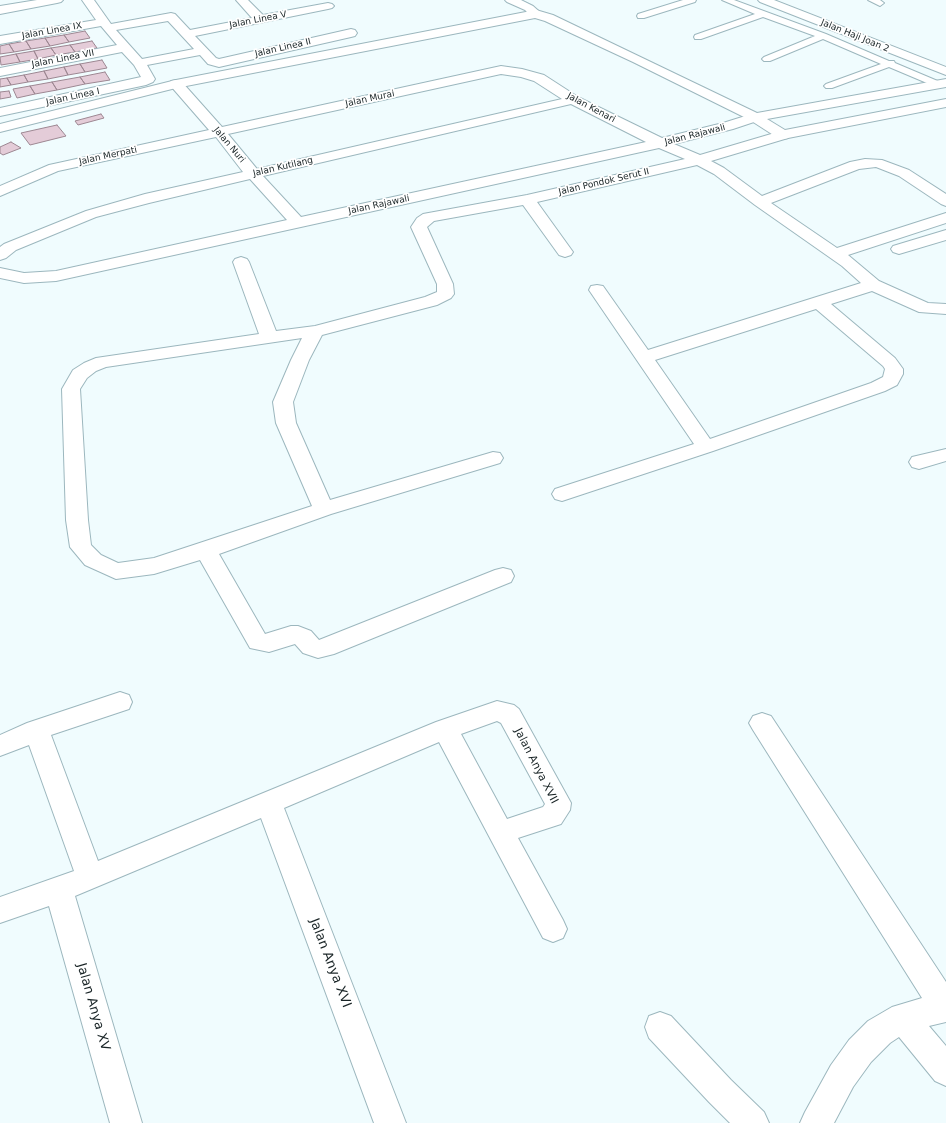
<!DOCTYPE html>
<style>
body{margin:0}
canvas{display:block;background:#f0fcfe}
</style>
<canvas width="946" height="1123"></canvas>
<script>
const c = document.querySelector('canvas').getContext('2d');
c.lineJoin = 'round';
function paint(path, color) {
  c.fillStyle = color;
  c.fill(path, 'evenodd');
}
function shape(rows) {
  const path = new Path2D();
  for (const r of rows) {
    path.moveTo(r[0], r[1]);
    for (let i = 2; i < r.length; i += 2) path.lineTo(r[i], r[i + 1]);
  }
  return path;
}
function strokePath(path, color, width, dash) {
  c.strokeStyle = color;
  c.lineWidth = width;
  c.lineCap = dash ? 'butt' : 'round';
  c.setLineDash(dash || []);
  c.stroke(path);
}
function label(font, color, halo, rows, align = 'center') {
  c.font = font + ' "DejaVu Sans",sans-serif';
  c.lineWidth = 3.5;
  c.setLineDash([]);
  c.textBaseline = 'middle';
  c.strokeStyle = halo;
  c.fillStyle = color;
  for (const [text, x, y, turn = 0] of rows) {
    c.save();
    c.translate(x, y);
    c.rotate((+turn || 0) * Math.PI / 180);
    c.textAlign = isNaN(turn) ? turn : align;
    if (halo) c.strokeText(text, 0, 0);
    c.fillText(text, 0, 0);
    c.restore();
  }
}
const building = shape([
 [85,31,90,38,69,42,64,35,85,31],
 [64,35,69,42,50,46,45,38,64,35],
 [45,38,50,46,31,49,26,41,45,38],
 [26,41,31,49,14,52,9,44,26,41],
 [92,41,97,48,75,52,70,45,92,41],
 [9,44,14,52,0,54,0,46,9,44],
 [70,45,75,52,56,55,51,48,70,45],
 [51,48,56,55,38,59,34,51,51,48],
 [34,51,38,59,20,62,16,54,34,51],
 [16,54,20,62,1,65,0,57,16,54],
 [102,60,107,68,85,72,80,64,102,60],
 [80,64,85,72,68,75,64,67,80,64],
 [64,67,68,75,48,79,44,71,64,67],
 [44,71,48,79,28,82,24,75,44,71],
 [105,72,110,80,85,84,80,77,105,72],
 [24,75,28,82,11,85,7,78,24,75],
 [80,77,85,84,57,90,52,82,80,77],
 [7,78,11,85,0,87,0,79,7,78],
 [52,82,57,90,35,94,30,86,52,82],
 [30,86,35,94,17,98,13,89,30,86],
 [9,91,11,97,0,99,0,92,9,91],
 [101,114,104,118,78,125,75,121,101,114],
 [57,125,66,136,30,145,21,133,57,125],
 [11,142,21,148,3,155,0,153,0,147,11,142]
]);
paint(building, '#e4ccd8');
strokePath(building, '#9d8792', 1);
const lane = shape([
 [683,0,696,0,695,2,644,18,638,18,637,16,638,14,683,0],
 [722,0,734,0,826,34,889,61,894,61,895,63,940,82,942,84,937,87,934,86,889,67,832,88,826,88,824,86,826,84,881,64,823,39,770,61,764,61,762,59,764,57,815,36,763,17,701,39,695,39,694,37,695,35,755,14,722,0],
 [868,0,880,0,884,3,880,6,868,0]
]);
const street = shape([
 [37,0,63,0,61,2,57,3,0,14,0,6,37,0],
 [82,0,94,0,111,24,171,13,175,14,190,30,252,18,236,0,248,0,263,15,328,3,332,4,334,6,332,8,328,9,195,36,216,58,219,59,351,29,355,30,357,33,355,36,351,37,219,67,208,64,200,55,147,65,155,79,153,82,146,85,0,116,0,108,141,77,134,65,122,52,0,76,0,68,117,45,101,26,0,44,0,36,96,20,82,0],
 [168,21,194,49,142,59,116,30,168,21],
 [505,0,521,0,533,6,542,14,540,17,532,17,525,10,507,2,505,0],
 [758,0,774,0,946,67,946,75,760,2,758,0],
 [501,66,522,69,544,75,578,97,662,138,723,123,755,113,760,114,762,117,760,120,733,129,674,144,700,155,778,132,783,131,788,132,790,135,788,138,711,161,724,168,762,196,850,162,865,159,882,160,909,170,946,194,946,206,941,204,899,176,876,167,859,169,771,203,837,248,946,213,946,223,848,255,879,281,928,303,946,304,946,314,919,312,872,291,831,304,895,358,903,369,903,374,897,385,885,391,713,451,562,501,555,499,552,494,555,489,694,444,589,290,591,286,597,285,603,286,648,350,861,283,842,266,755,205,714,174,697,165,537,202,573,252,571,255,565,257,559,255,523,205,434,221,427,227,453,284,454,294,451,298,437,305,322,335,309,360,293,402,296,423,330,500,493,452,500,453,503,458,500,463,331,514,219,554,265,634,291,626,298,626,311,631,319,640,495,570,503,568,511,570,514,576,511,582,334,654,318,658,303,653,295,644,269,652,250,648,200,560,154,574,116,579,85,565,70,547,66,520,62,389,73,370,84,363,96,358,259,334,233,262,235,259,241,257,247,259,249,262,276,331,315,326,425,297,437,292,437,284,411,227,417,218,423,214,527,195,685,159,659,148,56,281,24,283,0,278,0,268,24,273,56,271,287,220,250,179,149,203,96,217,16,250,6,258,0,260,0,247,4,244,86,211,145,194,243,172,216,137,58,171,0,196,0,186,49,165,209,130,169,84,171,81,176,80,181,81,222,127,501,66],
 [501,74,521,77,534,81,562,99,257,169,228,134,501,74],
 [571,104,646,142,301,217,263,176,571,104],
 [816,309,883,366,885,369,883,377,871,383,710,439,655,360,816,309],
 [302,338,291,360,273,402,276,423,312,506,154,558,118,563,101,555,91,545,88,520,80,389,87,378,96,371,106,367,302,338],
 [946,230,946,240,899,254,893,252,891,249,893,246,946,230],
 [946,449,946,461,919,469,912,467,909,462,912,457,946,449],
 [120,692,129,695,132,702,129,709,51,735,98,861,436,722,497,701,514,705,519,709,571,803,570,810,561,824,518,838,563,920,567,929,563,938,553,942,543,938,439,742,284,808,406,1123,374,1123,261,818,75,896,142,1123,110,1123,49,906,0,923,0,897,74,871,29,745,0,756,0,735,27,723,120,692],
 [497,721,501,723,545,804,543,807,507,819,461,734,497,721],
 [762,713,771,716,946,982,946,1022,929,1026,946,1046,946,1086,935,1081,899,1037,890,1043,871,1062,853,1087,834,1123,800,1123,805,1112,831,1065,849,1040,868,1021,892,1007,922,998,753,730,749,723,753,716,762,713],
 [660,1012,671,1016,731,1080,764,1112,769,1123,730,1123,709,1102,649,1038,645,1027,649,1016,660,1012]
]);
const secondary = shape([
 [536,10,553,15,757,113,946,79,946,87,767,119,785,130,946,99,946,107,783,139,778,138,750,120,633,62,545,21,535,18,176,88,0,132,0,124,176,80,536,10]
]);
strokePath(lane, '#9cb7be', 2);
strokePath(street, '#9cb7be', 2);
strokePath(secondary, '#9cb7be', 2);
paint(lane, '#fff');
paint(street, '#fff');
paint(secondary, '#fff');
label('9px', '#192426', '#fff', [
 ["Jalan Linea V",258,20,-11],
 ["Jalan Linea IX",52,31,-10],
 ["Jalan Haji Joan 2",855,36,22],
 ["Jalan Linea II",283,48,-13],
 ["Jalan Linea VII",63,59,-11],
 ["Jalan Linea I",73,97,-12],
 ["Jalan Murai",370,99,-12],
 ["Jalan Kenari",591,108,28],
 ["Jalan Rajawali",695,135,-14],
 ["Jalan Nuri",229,145,50],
 ["Jalan Merpati",108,156,-12],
 ["Jalan Kutilang",283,167,-13],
 ["Jalan Pondok Serut II",604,182,-13],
 ["Jalan Rajawali",379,205,-12]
]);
label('11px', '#192426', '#fff', [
 ["Jalan Anya XVII",536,766,63]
]);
label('13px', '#192426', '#fff', [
 ["Jalan Anya XVI",330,963,69],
 ["Jalan Anya XV",93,1007,74]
]);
</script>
